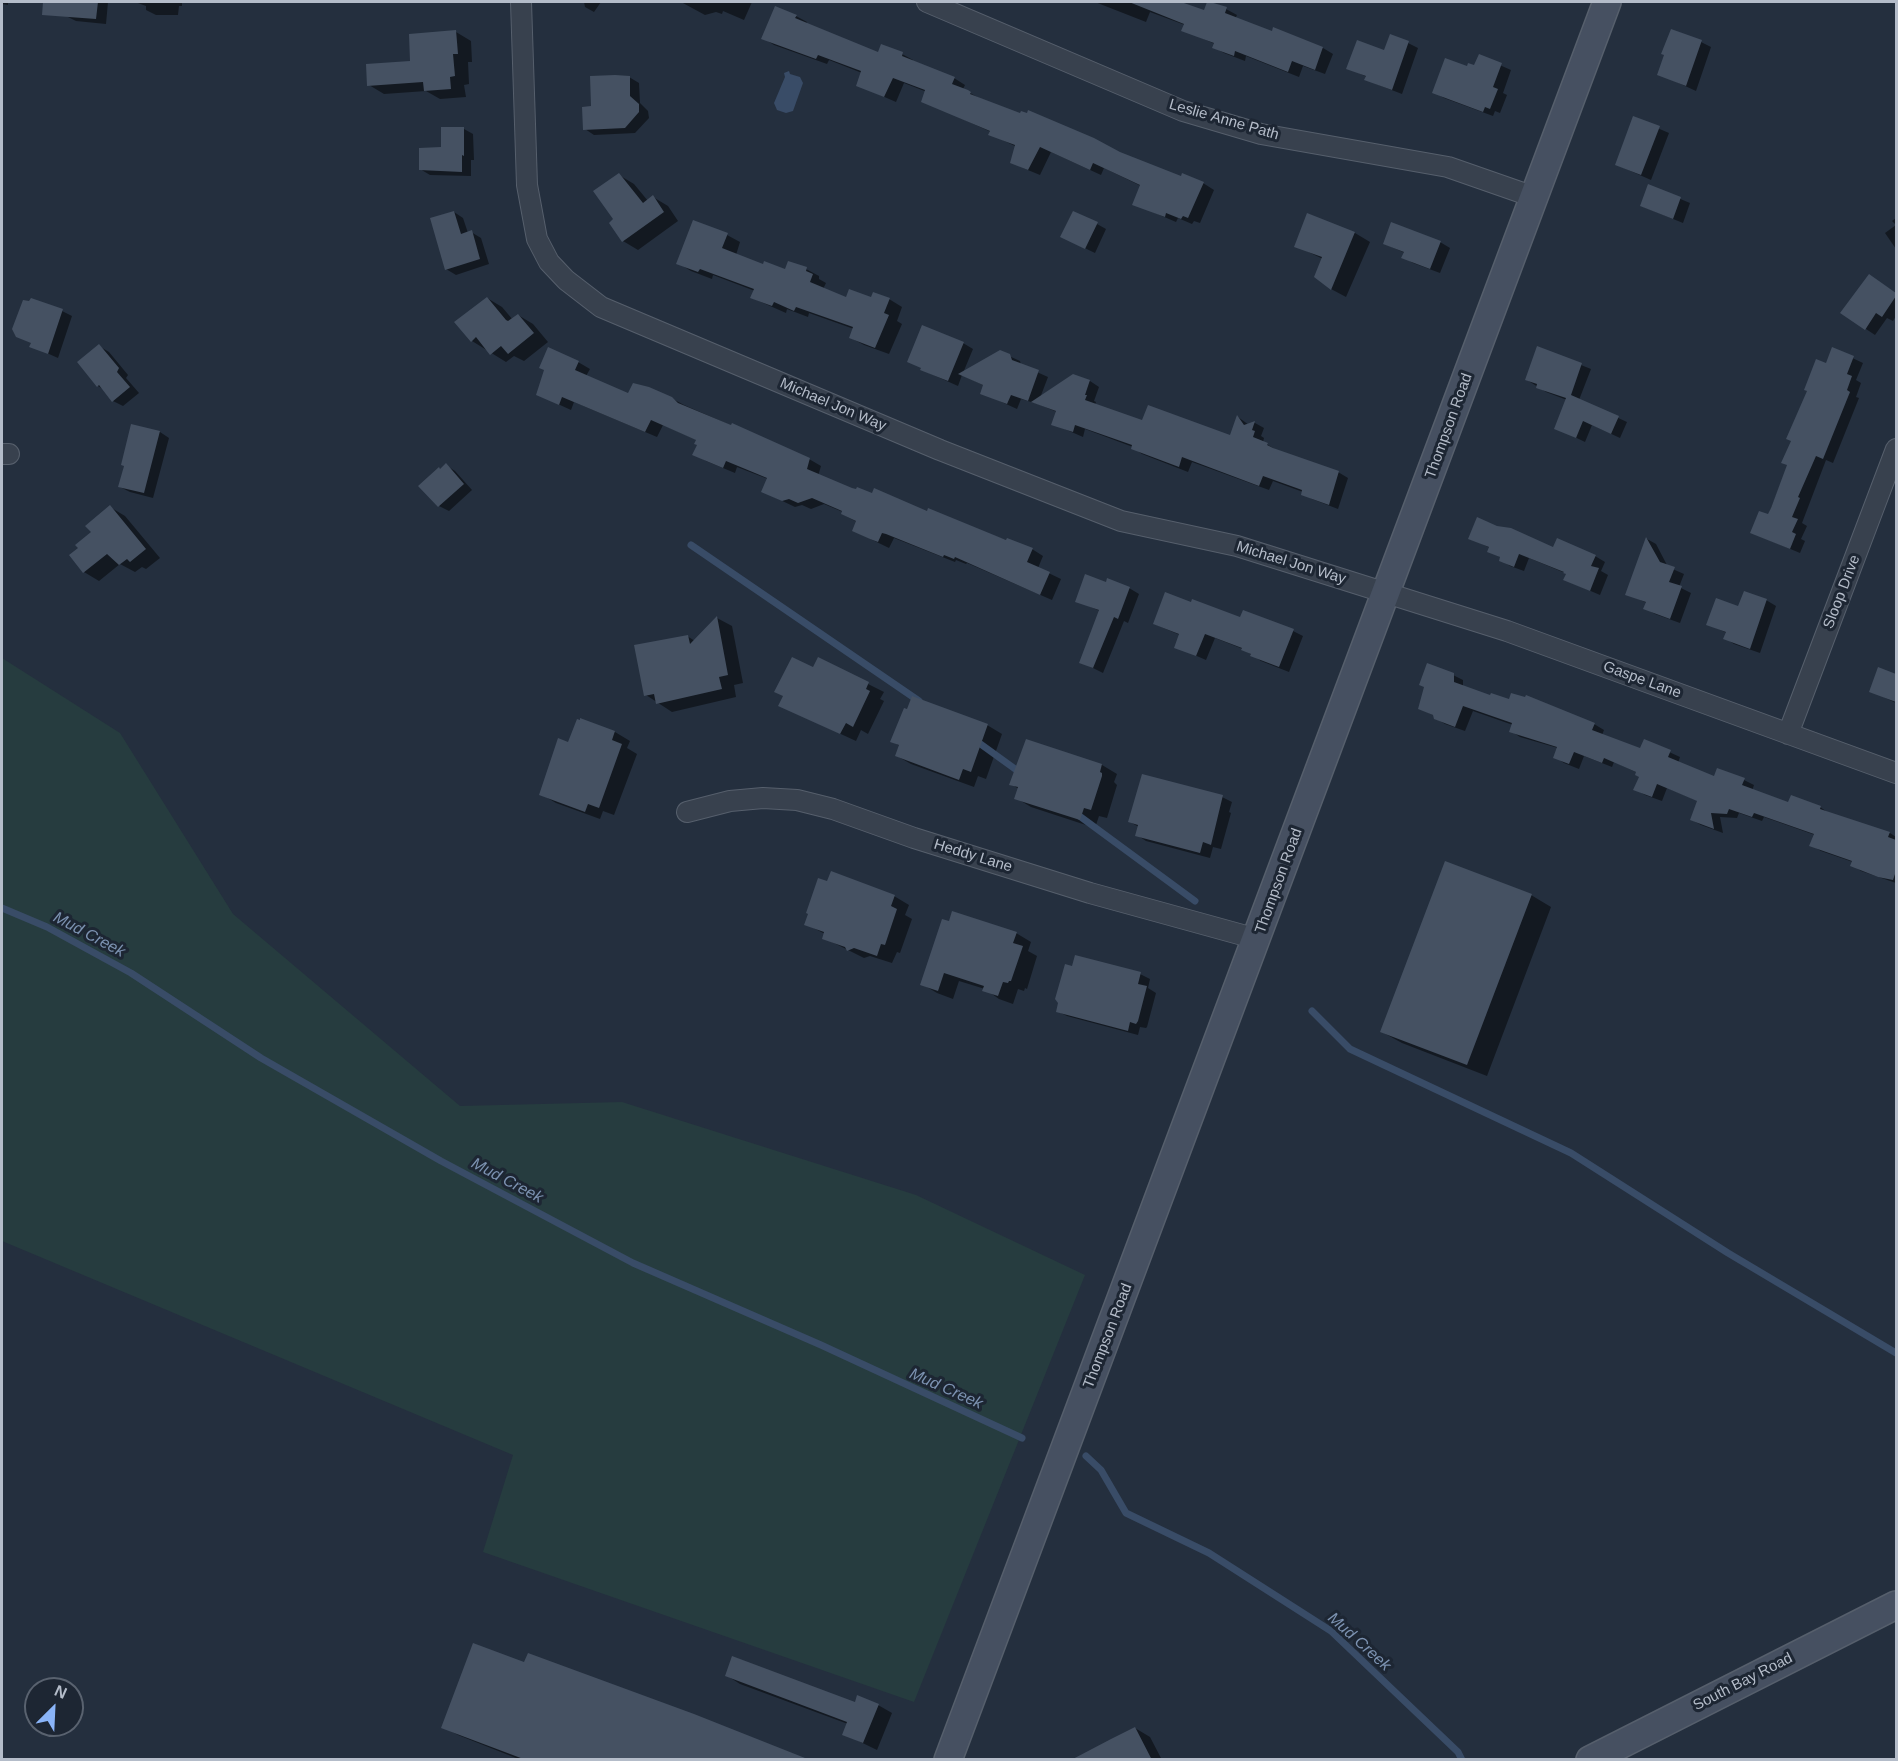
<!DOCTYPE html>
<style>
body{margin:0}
#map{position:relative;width:1898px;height:1761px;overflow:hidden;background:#242f3e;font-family:Helvetica,sans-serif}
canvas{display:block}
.frame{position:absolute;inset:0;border:3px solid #b4bcc9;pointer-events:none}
.north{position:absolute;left:24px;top:1677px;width:60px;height:60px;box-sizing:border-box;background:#1d2633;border:2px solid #59626f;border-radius:50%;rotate:24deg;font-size:16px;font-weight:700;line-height:24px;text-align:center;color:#b4bcc9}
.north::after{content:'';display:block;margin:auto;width:21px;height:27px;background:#8ab4f8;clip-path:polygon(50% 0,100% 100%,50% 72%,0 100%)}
</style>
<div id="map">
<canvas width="1898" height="1761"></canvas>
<div class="frame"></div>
<div class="north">N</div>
</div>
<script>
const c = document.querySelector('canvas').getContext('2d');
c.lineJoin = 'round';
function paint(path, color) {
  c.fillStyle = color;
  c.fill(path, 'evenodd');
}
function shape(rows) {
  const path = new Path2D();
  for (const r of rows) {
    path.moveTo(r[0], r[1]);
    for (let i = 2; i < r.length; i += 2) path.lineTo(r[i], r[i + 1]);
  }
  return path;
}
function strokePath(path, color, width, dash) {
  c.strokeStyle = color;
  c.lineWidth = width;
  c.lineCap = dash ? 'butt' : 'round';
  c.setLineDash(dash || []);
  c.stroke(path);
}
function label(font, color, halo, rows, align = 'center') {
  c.font = font + ' Helvetica,sans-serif';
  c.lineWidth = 6;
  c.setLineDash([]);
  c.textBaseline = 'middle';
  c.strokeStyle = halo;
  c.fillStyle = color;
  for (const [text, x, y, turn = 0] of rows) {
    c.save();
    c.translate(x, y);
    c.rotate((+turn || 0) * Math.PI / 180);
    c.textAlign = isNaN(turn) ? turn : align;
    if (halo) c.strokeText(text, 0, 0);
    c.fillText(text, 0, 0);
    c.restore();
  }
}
paint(shape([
 [2,658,120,733,233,914,460,1106,622,1102,916,1195,1085,1275,914,1702,483,1552,513,1455,2,1241]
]), '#263c3f');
paint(shape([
 [789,71,790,74,800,77,803,83,793,111,786,113,777,110,774,103,785,77,784,73]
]), '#394c67');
paint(shape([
 [2,2,8,2,8,5,2,4],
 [60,2,108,2,106,24,76,21,66,16,66,5],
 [135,2,187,2,182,2,182,6,179,6,178,15,156,15,146,10,146,6],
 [584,2,601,2,594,12,585,7],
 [681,2,752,2,744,20,723,11,722,14,716,12,705,15],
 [1095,2,1179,2,1205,12,1226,9,1237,15,1235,19,1273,33,1274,29,1323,48,1333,54,1325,74,1303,66,1299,77,1246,56,1245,61,1224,53,1213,47,1215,44,1183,30,1185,25,1150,12,1146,22],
 [796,16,807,22,806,24,879,54,902,54,913,60,912,62,954,78,965,85,963,89,979,98,1182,178,1203,183,1214,190,1200,223,1194,221,1192,224,1178,218,1176,222,1134,204,1141,186,1104,168,1101,175,1051,152,1040,175,1023,168,1012,162,1017,147,990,134,991,132,923,101,927,92,904,83,896,102,857,85,862,73,829,60,827,64,774,45,763,38],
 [456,32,471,41,472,62,468,62,469,84,464,85,466,97,440,99,426,91,384,94,369,85,412,62],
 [1701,42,1711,47,1696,91,1659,74],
 [1408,43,1418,48,1402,94,1376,84,1366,79,1367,77,1348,68],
 [1479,56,1511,70,1503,93,1507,95,1500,113,1495,111,1493,116,1444,98,1434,92,1475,67],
 [629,77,639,83,640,103,648,111,649,118,635,133,594,135,585,129,592,108],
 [1634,118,1669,133,1651,180,1617,165],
 [464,129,473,134,474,160,471,160,471,176,430,175,420,169],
 [619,175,634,184,648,201,653,197,668,206,678,221,638,250,623,241,615,220],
 [1649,186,1690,203,1683,223,1641,206],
 [454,212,463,218,468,233,471,232,481,238,489,264,456,275,446,269],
 [1308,215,1355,233,1370,242,1346,297,1331,289,1323,259,1296,246],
 [1896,218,1896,249,1885,233,1896,225,1892,221],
 [1097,224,1106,229,1095,253,1072,242],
 [727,235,740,242,736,255,764,266,786,271,806,269,819,276,819,279,826,283,823,289,847,299,889,299,902,307,897,321,902,324,889,354,864,345,851,338,854,329,809,313,808,317,787,309,786,313,752,298,755,291,713,275,712,279,691,271,678,263],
 [1440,242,1450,248,1440,273,1413,263,1403,257,1405,253,1385,244],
 [1870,276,1896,293,1896,316,1893,321,1887,318,1875,335,1866,329],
 [487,298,502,307,513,320,518,315,533,324,548,342,524,361,514,356,506,362,472,341],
 [62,311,72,316,58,358,31,346],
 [963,343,973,349,963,373,1009,356,1020,361,1021,365,1048,377,1040,398,1090,381,1099,387,1094,401,1096,402,1095,405,1143,422,1231,437,1238,417,1249,425,1255,423,1264,428,1261,436,1264,438,1263,442,1278,451,1338,472,1348,478,1338,509,1312,499,1303,494,1303,492,1273,481,1269,490,1192,462,1188,472,1142,454,1133,448,1133,447,1085,429,1083,437,1053,424,1057,412,1038,404,1021,399,1017,409,982,393,985,386,962,375,958,386,922,370],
 [99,346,109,352,128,375,126,378,139,393,123,406,113,401,105,390,98,386],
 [1538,348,1591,369,1579,400,1627,422,1620,438,1592,425,1585,442,1556,428,1567,400,1546,392,1527,380],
 [1833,349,1863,363,1856,380,1861,383,1856,397,1859,398,1833,463,1826,460,1802,523,1807,526,1801,539,1805,541,1800,553,1752,533,1768,516],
 [578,362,590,369,586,376,629,395,671,398,684,405,809,459,821,466,818,476,851,490,928,513,1032,549,1043,556,1038,568,1061,579,1052,600,967,563,966,564,956,560,955,562,894,538,889,548,854,531,857,522,842,514,843,512,824,504,811,509,802,505,795,507,774,497,768,479,737,467,735,473,706,461,694,454,699,444,697,440,663,425,657,437,574,402,571,410,549,400],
 [132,426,160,432,169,438,153,498,130,492,120,487],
 [446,465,455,471,472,490,449,511,439,506,441,470],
 [110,507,125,516,160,558,146,569,142,567,135,572,120,564,99,581,84,572,71,556,93,533],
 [1470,538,1595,556,1605,562,1601,571,1608,575,1600,595,1565,580,1567,574,1565,573,1529,558,1524,571,1510,566,1501,560,1502,558,1489,551,1490,548],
 [1647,539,1656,544,1668,567,1684,574,1679,587,1691,593,1680,623,1655,614,1645,608,1647,603,1627,594],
 [1107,584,1129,588,1139,594,1128,623,1124,621,1103,673,1081,662,1100,611,1077,601],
 [1766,600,1776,606,1760,653,1734,644,1725,638,1727,633,1707,624],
 [717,618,732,626,743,683,734,685,736,697,672,712,646,695,687,636,695,641],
 [1241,619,1293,631,1303,636,1289,672,1261,661,1243,649,1215,638,1206,660,1176,647,1180,635,1154,624],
 [818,659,884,692,880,699,884,701,868,734,861,730,856,741,780,706,785,696,814,669],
 [1879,669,1896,675,1896,703,1871,691],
 [1453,675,1463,680,1463,687,1491,697,1551,708,1594,724,1604,730,1602,735,1641,750,1645,741,1680,757,1678,763,1715,778,1744,780,1754,785,1752,791,1789,804,1820,807,1830,814,1890,833,1896,837,1896,883,1861,871,1852,865,1853,862,1821,851,1811,845,1815,835,1764,817,1762,821,1739,813,1737,818,1720,817,1723,833,1701,825,1692,820,1698,801,1667,788,1662,801,1645,795,1635,789,1641,776,1638,773,1614,762,1612,767,1584,756,1579,769,1564,763,1555,757,1558,748,1520,737,1511,731,1513,725,1473,711,1465,731,1445,724,1435,718,1435,716,1419,708],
 [987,725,1002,734,986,779,978,776,974,787,911,764,897,756,900,746,891,741],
 [615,732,630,741,627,748,637,754,614,815,603,811,600,819,556,803,541,794,569,744],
 [1027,741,1102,765,1117,774,1114,782,1117,785,1107,818,1099,816,1095,828,1031,807,1016,798,1019,789,1011,784],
 [1222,797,1232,802,1229,812,1231,813,1221,849,1213,847,1210,858,1146,841,1137,835,1139,827,1130,822],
 [1531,895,1551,907,1487,1076,1402,1043,1382,1032],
 [894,896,909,905,905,915,912,919,900,953,897,952,892,963,870,956,864,958,824,938,825,934,806,924],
 [1016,933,1031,942,1028,951,1037,956,1027,989,1025,988,1024,991,1018,989,1013,1004,999,999,985,989,959,981,953,999,937,993,922,984],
 [1140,974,1150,979,1148,988,1156,993,1147,1027,1146,1028,1140,1027,1138,1035,1067,1016,1057,1011],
 [529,1655,806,1760,521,1760,458,1735,443,1727,525,1664],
 [726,1675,856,1704,878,1705,892,1713,877,1750,844,1734,848,1724,740,1684],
 [1135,1728,1150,1737,1162,1760,1075,1760]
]), '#0007');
strokePath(shape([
 [691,545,919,701],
 [975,740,1022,774],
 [1074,812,1195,901],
 [2,908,47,927,131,973,261,1058,441,1161,633,1263,821,1345,1022,1438],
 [1312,1011,1350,1049,1571,1153,1728,1253,1896,1353],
 [1086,1456,1101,1470,1126,1513,1209,1553,1331,1631,1458,1752,1462,1760]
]), '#394c67', 7);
paint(shape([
 [43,2,98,2,96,19,42,15],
 [1129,2,1181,2,1204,10,1207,2,1210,2,1227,7,1225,13,1272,31,1273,27,1323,47,1315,70,1292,61,1288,72,1235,51,1234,56,1212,48,1214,43,1181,31,1184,24],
 [775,6,797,15,795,18,878,52,881,44,903,52,902,56,955,77,952,84,968,90,971,92,970,94,1020,113,1021,111,1027,113,1028,110,1094,138,1120,152,1181,176,1182,173,1204,182,1188,218,1183,216,1181,219,1166,213,1165,217,1132,205,1140,185,1093,163,1090,170,1040,147,1028,170,1010,163,1015,145,988,135,990,131,921,102,925,90,893,78,884,97,856,86,861,71,818,55,816,59,761,39],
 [1671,29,1702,40,1686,86,1657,75,1664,55,1661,54],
 [456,30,458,54,453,54,455,76,450,77,451,89,424,91,423,82,367,86,366,64,410,61,409,34],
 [1390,34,1409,41,1392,90,1364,80,1366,76,1346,69,1357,40,1384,50],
 [1479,54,1502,63,1493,87,1498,89,1490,109,1485,107,1483,112,1432,93,1445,58,1467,66,1468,63,1474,65],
 [615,75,630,76,630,96,639,104,639,112,625,128,583,130,582,107,591,106,590,76],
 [1633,116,1660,126,1641,175,1615,165],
 [441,127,464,127,464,156,462,155,462,172,419,170,419,148,441,147],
 [619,173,643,203,653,195,664,212,622,242,609,223,613,219,593,191],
 [1648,184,1681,197,1673,219,1640,206],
 [454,211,461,234,472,230,480,259,445,270,430,218],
 [1073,211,1098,222,1085,249,1060,237],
 [1307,213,1355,232,1331,290,1314,277,1322,257,1294,247],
 [693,220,728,233,722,248,763,264,764,261,785,269,788,261,807,267,806,271,813,274,810,282,846,297,849,289,871,297,873,292,890,298,884,313,889,315,875,348,849,338,853,327,796,307,794,311,774,302,772,306,750,298,754,289,700,269,698,272,676,264],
 [1391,222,1441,241,1430,269,1401,258,1404,252,1383,244],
 [1869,274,1896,293,1896,296,1882,317,1876,313,1865,330,1840,313],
 [487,297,506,320,508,321,518,314,534,333,508,354,501,346,490,355,476,337,471,342,454,322],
 [31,298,63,309,48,354,29,347,31,343,16,337,12,329,23,300,29,301],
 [922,325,964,342,948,381,920,370,921,368,907,362],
 [99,344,119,368,117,372,130,387,112,402,99,385,97,387,77,362],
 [1537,346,1582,363,1571,395,1619,416,1611,434,1583,421,1576,438,1554,429,1566,398,1536,388,1537,384,1525,380],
 [548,347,579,361,575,370,628,393,633,383,649,387,672,397,678,403,731,425,732,423,810,458,807,469,852,488,856,489,857,487,872,493,874,488,927,511,928,508,1006,540,1007,538,1033,548,1027,562,1050,572,1040,595,955,557,954,559,944,555,943,557,886,534,882,533,878,542,870,539,852,531,856,521,841,514,842,511,812,498,798,503,789,499,782,501,761,492,767,478,726,461,723,468,692,455,697,445,694,444,696,440,651,420,645,432,562,397,559,405,536,395,544,370,539,368],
 [1832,347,1854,356,1847,374,1852,376,1847,390,1850,392,1823,459,1816,456,1798,497,1800,498,1792,517,1798,519,1792,532,1796,534,1790,549,1750,533,1759,511,1768,514,1771,508,1787,465,1781,463,1791,441,1786,439,1807,391,1804,390,1816,359,1826,363],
 [1000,350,1010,354,1012,360,1039,370,1028,401,1011,395,1007,404,980,394,983,385,958,374],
 [1073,374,1090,380,1085,395,1087,395,1085,400,1142,420,1148,405,1230,435,1237,415,1244,425,1255,421,1252,430,1255,431,1253,437,1268,443,1267,445,1273,448,1339,471,1329,505,1301,495,1302,490,1263,476,1259,486,1182,457,1179,467,1131,449,1132,445,1075,425,1073,432,1051,425,1056,411,1031,402],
 [131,424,160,431,144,493,118,487,124,466,121,465],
 [446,463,464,484,438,507,418,486,439,467,440,469],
 [110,505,146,549,130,562,127,559,119,565,107,554,83,573,69,555,78,548,75,545,91,532,85,526],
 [1477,517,1497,526,1511,528,1553,547,1557,538,1596,555,1591,566,1599,568,1590,591,1563,580,1566,574,1563,573,1564,572,1519,554,1514,567,1499,561,1500,557,1487,552,1489,547,1468,539],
 [1646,537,1660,562,1675,567,1669,582,1682,586,1670,619,1643,609,1646,602,1625,595],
 [1085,574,1106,582,1107,578,1130,587,1118,619,1114,617,1093,668,1079,663,1099,610,1075,602],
 [1744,591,1767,599,1750,649,1723,639,1726,632,1706,625,1716,598,1738,606],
 [1165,592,1191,602,1192,599,1240,617,1243,610,1294,629,1279,667,1250,656,1251,654,1241,650,1242,648,1205,634,1196,656,1174,648,1179,634,1153,624],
 [717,616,728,675,719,677,722,689,656,704,654,694,644,696,634,645,688,635,690,644],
 [792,657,813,667,818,657,869,682,866,689,870,691,853,727,846,723,840,734,778,706,783,696,774,692],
 [1427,663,1454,673,1454,682,1490,695,1491,693,1509,699,1511,693,1525,697,1526,695,1595,723,1592,730,1640,748,1644,739,1671,750,1668,757,1714,776,1717,768,1745,778,1742,785,1788,802,1791,795,1821,806,1820,809,1890,832,1888,837,1896,840,1896,871,1893,880,1878,877,1850,866,1852,861,1809,846,1814,834,1754,813,1752,817,1729,809,1727,814,1711,813,1714,829,1690,820,1697,801,1657,784,1652,797,1633,790,1639,777,1635,775,1636,772,1604,758,1602,763,1574,752,1569,764,1553,758,1557,747,1509,732,1512,723,1463,706,1455,727,1434,719,1433,715,1418,709,1424,687,1419,685],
 [1878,667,1896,674,1896,702,1869,692],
 [912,696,988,724,971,772,963,769,959,780,895,756,899,745,890,742,904,708,907,709],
 [580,718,615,731,612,740,622,744,599,808,588,804,585,812,539,795,558,738,568,742,577,719,580,720],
 [1026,739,1102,764,1100,772,1102,773,1102,776,1091,810,1084,808,1080,820,1014,799,1018,787,1009,785],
 [1142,774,1223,795,1211,845,1203,842,1200,853,1135,836,1138,825,1128,822],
 [1445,861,1532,894,1467,1065,1380,1032],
 [831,871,895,895,891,906,897,909,885,945,881,944,877,956,854,948,847,951,845,947,822,939,824,932,804,925,808,914,806,913,818,878,827,881],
 [952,911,1017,932,1013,943,1023,946,1011,981,1009,981,1008,983,1003,982,998,996,982,991,984,986,944,973,938,991,920,985,942,919,949,921],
 [1075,955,1141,972,1138,984,1147,986,1138,1021,1136,1024,1130,1022,1128,1031,1056,1012,1058,1003,1055,999,1065,964,1072,966],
 [473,1643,524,1662,528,1653,694,1714,805,1758,805,1760,526,1760,441,1728],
 [732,1656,855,1702,857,1695,879,1704,863,1743,842,1735,847,1722,725,1676],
 [1135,1727,1152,1760,1071,1760,1111,1739]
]), '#455162');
const street = shape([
 [521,2,527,185,537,239,549,262,566,280,601,307,940,450,1121,521,1237,546,1507,631,1896,773],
 [927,2,1183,111,1261,134,1448,167,1534,197],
 [2,454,9,454],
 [1788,734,1896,449],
 [687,812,730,801,763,798,797,800,833,809,914,838,1090,893,1257,939]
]);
const secondary = shape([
 [948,1760,1607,2],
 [1590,1760,1896,1605]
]);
strokePath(street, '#565f6c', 22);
strokePath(secondary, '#565f6c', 30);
strokePath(street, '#38414e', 20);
strokePath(secondary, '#465061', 27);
label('15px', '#b4bcc9', '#1d2633', [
 ["Leslie Anne Path",1224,120,16],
 ["Michael Jon Way",833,405,23],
 ["Thompson Road",1449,426,-70],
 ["Michael Jon Way",1291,563,17],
 ["Sloop Drive",1842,592,-69],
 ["Gaspe Lane",1642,680,20],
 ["Heddy Lane",973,856,17],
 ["Thompson Road",1279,881,-70],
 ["Thompson Road",1108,1336,-69],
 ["South Bay Road",1743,1682,-27]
]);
label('italic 16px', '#7c92b1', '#1d2633', [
 ["Mud Creek",89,935,28],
 ["Mud Creek",507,1181,28],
 ["Mud Creek",946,1389,24],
 ["Mud Creek",1359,1642,42]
]);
</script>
